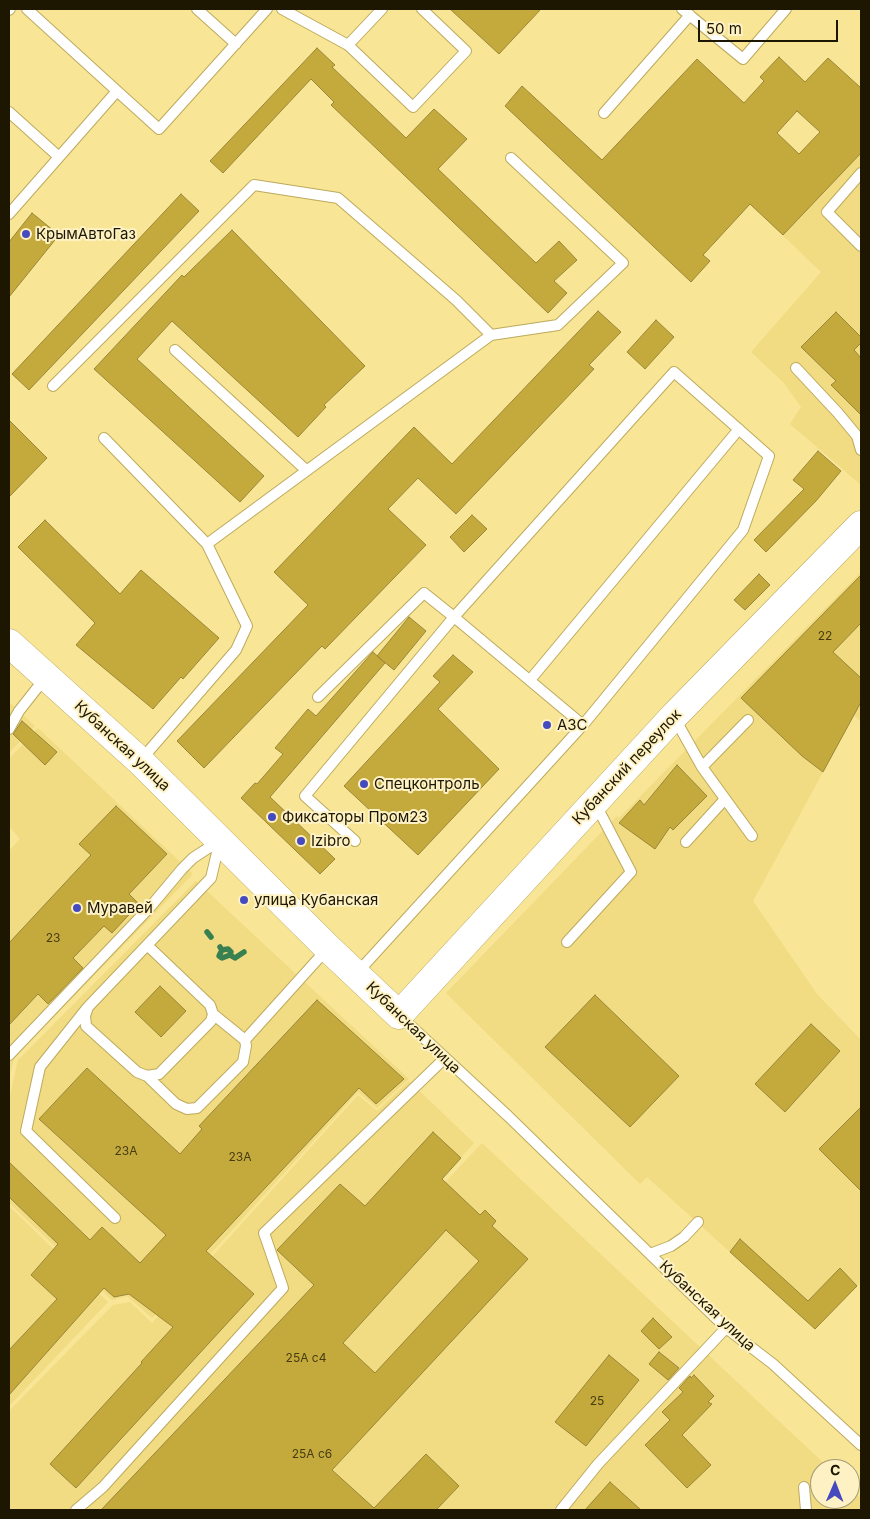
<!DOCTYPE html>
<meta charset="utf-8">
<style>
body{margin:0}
#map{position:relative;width:870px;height:1519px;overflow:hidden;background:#f8e596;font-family:Inter,sans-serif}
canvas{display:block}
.frame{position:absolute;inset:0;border:10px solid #1d1701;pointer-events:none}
.north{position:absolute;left:810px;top:1459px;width:50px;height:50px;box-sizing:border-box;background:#fef2c4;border:1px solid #a49a76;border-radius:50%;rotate:1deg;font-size:14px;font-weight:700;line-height:20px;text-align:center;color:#1d1701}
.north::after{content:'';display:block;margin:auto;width:18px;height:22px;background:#464abf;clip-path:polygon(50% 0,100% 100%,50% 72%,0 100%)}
.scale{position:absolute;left:698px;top:20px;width:140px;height:22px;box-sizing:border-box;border:2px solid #1d1701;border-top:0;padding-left:6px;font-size:15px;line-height:18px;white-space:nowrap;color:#1d1701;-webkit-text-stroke:4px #fef2c4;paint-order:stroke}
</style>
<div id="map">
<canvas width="870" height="1519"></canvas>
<div class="frame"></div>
<div class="north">С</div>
<div class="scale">50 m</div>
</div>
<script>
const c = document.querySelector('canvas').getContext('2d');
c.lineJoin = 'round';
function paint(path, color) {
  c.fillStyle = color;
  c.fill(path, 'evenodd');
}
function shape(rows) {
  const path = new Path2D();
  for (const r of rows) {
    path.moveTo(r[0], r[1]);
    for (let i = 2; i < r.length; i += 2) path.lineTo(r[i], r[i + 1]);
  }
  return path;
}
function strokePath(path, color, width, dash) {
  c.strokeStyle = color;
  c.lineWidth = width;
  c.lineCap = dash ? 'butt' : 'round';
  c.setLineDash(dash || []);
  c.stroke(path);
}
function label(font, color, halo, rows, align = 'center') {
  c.font = font + ' Inter,sans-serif';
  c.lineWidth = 4;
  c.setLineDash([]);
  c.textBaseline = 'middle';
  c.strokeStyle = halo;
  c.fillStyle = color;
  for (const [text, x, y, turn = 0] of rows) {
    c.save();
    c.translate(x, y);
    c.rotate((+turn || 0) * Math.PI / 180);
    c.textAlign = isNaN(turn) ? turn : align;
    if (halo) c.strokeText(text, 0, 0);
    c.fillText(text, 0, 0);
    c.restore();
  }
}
paint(shape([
 [861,86,861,485,790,424,801,407,784,383,751,352,821,272,751,205,825,127],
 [861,572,861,722,854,715,753,901,817,994,861,1040,861,1282,815,1329,647,1177,640,1184,446,993,617,816,619,818],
 [9,702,35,726,9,753],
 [38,728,193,874,14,1058,9,1078,9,851,20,839,9,826,9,759],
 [196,881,409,1079,377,1108,358,1092,152,1318,127,1296,112,1300,9,1203,9,1100,18,1060],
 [409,1081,474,1143,136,1510,9,1510,9,1471,10,1469,9,1467,9,1411,113,1305,130,1302,152,1323,358,1095,377,1111],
 [482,1143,830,1469,820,1469,820,1499,850,1499,850,1488,861,1498,861,1510,138,1510],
 [9,1206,108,1302,9,1406]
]), '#f1db83');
strokePath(shape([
 [207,932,211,937],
 [220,947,222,950,219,956,222,958,230,955,235,958,244,952],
 [222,950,228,949,231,952,230,955]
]), '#398051', 5.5);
const building = shape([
 [450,9,541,9,499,54,450,9],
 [317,48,335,65,332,67,406,138,434,109,467,139,438,169,536,263,559,241,577,260,554,281,567,293,548,313,331,105,334,102,311,79,223,173,210,161,317,48],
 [779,57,805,82,828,58,861,88,861,153,783,235,750,204,703,255,710,261,691,282,505,106,522,86,602,160,697,59,744,103,764,81,760,77,779,57],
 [797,111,820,132,799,154,777,133,797,111],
 [181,194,199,211,29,390,12,374,181,194],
 [32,213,59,235,9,297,9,242,32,213],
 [232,230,365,366,324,405,326,407,298,437,172,321,137,359,264,476,240,502,94,369,182,275,184,277,232,230],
 [598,311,621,332,589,365,594,369,456,514,418,478,388,509,426,545,325,649,322,646,204,768,177,741,308,605,274,572,414,427,452,464,598,311],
 [836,312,861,337,861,343,854,350,861,358,861,415,831,385,836,381,801,347,836,312],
 [656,320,674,337,645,369,627,352,656,320],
 [9,420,47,458,9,497,9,420],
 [818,451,841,471,816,501,766,552,754,540,804,489,793,480,818,451],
 [472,515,487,529,464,552,450,537,472,515],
 [45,520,120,594,141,570,219,638,183,679,181,677,153,709,76,645,95,623,18,547,45,520],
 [759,574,770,585,745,610,734,600,759,574],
 [861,575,861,623,833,652,861,678,861,702,823,772,802,756,741,698,861,575],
 [409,617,426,631,394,670,377,656,409,617],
 [373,652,385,663,270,797,335,859,320,874,241,798,255,783,257,784,283,754,275,748,308,709,316,716,373,652],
 [453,655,473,672,438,709,499,769,418,855,344,786,440,682,433,676,453,655],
 [22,721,57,752,45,765,13,734,22,721],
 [677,765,707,796,673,830,670,827,655,849,619,823,640,800,644,805,677,765],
 [116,806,167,854,129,894,139,904,112,933,104,926,73,958,83,968,48,1004,38,994,9,1025,9,943,91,855,79,844,116,806],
 [160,986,186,1011,161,1037,135,1012,160,986],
 [595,995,679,1076,630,1127,545,1047,595,995],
 [317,1000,404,1079,376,1104,359,1088,206,1251,254,1294,76,1488,50,1464,142,1363,141,1362,173,1327,129,1294,114,1297,104,1288,9,1395,9,1350,57,1299,31,1275,58,1244,9,1197,9,1162,90,1240,102,1227,140,1263,166,1235,39,1119,87,1068,180,1154,202,1129,199,1126,317,1000],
 [811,1024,840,1051,785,1112,755,1084,811,1024],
 [861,1107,861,1191,819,1149,861,1107],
 [433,1132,461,1158,442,1179,480,1215,485,1210,496,1221,492,1226,528,1259,332,1470,374,1508,426,1454,459,1486,436,1510,101,1510,314,1285,277,1250,340,1184,365,1206,433,1132],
 [446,1230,479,1261,375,1373,343,1343,446,1230],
 [740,1239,808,1301,840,1268,857,1286,815,1329,730,1252,740,1239],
 [653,1318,672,1337,659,1349,641,1331,653,1318],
 [659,1352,679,1368,668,1380,649,1364,659,1352],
 [609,1355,639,1380,586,1446,555,1422,609,1355],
 [694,1375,714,1396,708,1402,712,1404,682,1435,711,1465,687,1488,645,1445,670,1420,662,1412,683,1392,679,1388,690,1376,691,1378,694,1375],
 [610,1482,641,1510,585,1510,610,1482]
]);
paint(building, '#c4aa3c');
strokePath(building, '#998638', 1);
const lane = shape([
 [27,9,117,91],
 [197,9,236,44],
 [282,9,348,45,413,107,466,51,422,9],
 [682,9,743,59,786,9],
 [9,10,10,9],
 [348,45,382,9],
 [9,112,59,157],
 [604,113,690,15],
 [861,173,827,212,861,246],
 [9,214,117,91,159,129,267,9],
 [491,335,558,325,623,263,511,158],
 [175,350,306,470],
 [796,368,838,413,857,436,861,450],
 [53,386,254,185,338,198,456,300,491,335,207,544,247,626,236,650,141,760],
 [104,438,207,544],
 [530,680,739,429],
 [318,697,424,593,454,617,305,796,355,841],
 [674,717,702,767,752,836],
 [9,729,19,711,45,678],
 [702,767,748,720],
 [686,842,725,799],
 [567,942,631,872,595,803],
 [147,945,210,1005,213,1014,211,1021,159,1074,147,1076,137,1072,86,1026,85,1016,88,1007,211,878,219,844],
 [357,973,583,725,743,530,769,456,674,372,454,617,583,725],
 [87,1008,40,1067,26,1131,115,1218],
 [213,1014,245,1040,327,949],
 [399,1015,508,1116,726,1328,773,1364,861,1445],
 [9,1055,151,906,182,869,193,858,219,841],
 [147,1076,176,1104,187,1109,197,1108,243,1062,246,1046,245,1040],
 [650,1254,671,1246,684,1237,698,1222],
 [804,1487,806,1510],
 [76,1510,103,1487,283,1288,264,1233,445,1058],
 [561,1510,598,1464,726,1328]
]);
const secondary = shape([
 [9,643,140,761,328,948,399,1015,674,716,861,525]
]);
strokePath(lane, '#bdaa5c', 12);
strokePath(secondary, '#bdaa5c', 29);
strokePath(lane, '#fff', 10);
strokePath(secondary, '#fff', 28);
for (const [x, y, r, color] of [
 [26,234,5,"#464abf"],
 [547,725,5,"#464abf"],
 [364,784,5,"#464abf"],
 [272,817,5,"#464abf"],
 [301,841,5,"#464abf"],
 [244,900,5,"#464abf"],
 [77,908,5,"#464abf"]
]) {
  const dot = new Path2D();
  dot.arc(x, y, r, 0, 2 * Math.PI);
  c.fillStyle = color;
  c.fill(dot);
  strokePath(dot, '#fef2c4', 2);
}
label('12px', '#473c10', null, [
 ["22",825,636],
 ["23",53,938],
 ["23А",126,1151],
 ["23А",240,1157],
 ["25А с4",306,1358],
 ["25",597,1401],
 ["25А с6",312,1454]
]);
label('15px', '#1d1701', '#fef2c4', [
 ["КрымАвтоГаз",36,234],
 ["АЗС",557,725],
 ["Спецконтроль",374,784],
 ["Фиксаторы Пром23",282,817],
 ["Izibro",311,841],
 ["улица Кубанская",254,900],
 ["Муравей",87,908]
], 'left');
label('15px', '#1d1701', '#fef2c4', [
 ["Кубанская улица",122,746,43],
 ["Кубанский переулок",627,767,-47],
 ["Кубанская улица",413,1028,44],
 ["Кубанская улица",707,1306,43]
]);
</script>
